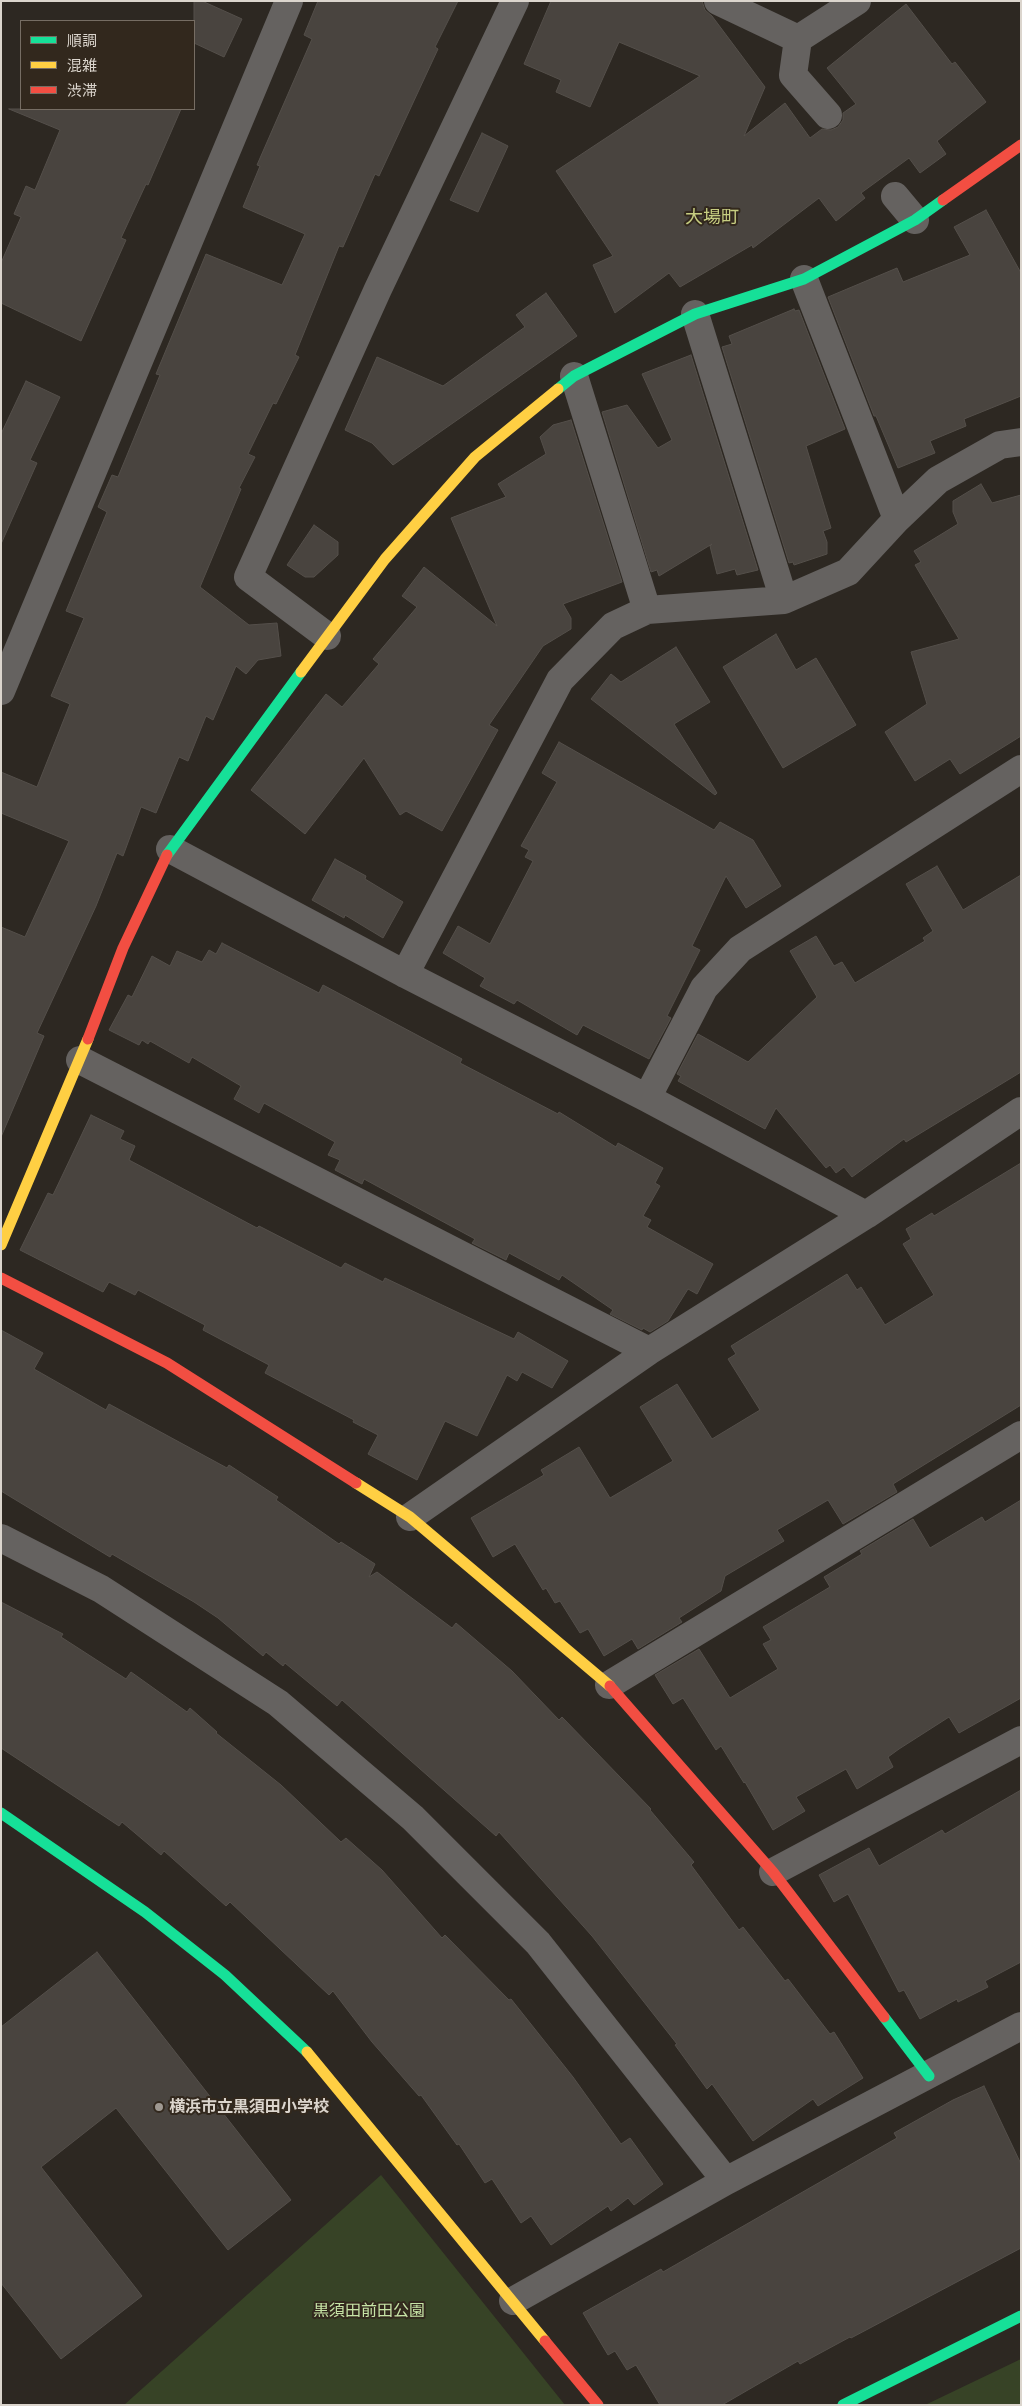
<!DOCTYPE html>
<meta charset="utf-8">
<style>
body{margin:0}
#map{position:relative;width:1022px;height:2406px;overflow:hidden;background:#2d2822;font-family:"Golos Text","Noto Sans JP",sans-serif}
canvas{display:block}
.frame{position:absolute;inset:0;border:2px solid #dbd5cd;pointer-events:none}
.legend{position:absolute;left:20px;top:20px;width:175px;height:90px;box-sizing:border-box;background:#32281d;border:1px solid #766d63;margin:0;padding:6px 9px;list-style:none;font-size:15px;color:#dbd5cd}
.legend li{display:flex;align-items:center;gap:10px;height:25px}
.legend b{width:25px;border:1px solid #766d63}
</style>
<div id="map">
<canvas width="1022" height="2406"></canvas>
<div class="frame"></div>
<ul class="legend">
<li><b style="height:6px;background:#16e098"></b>順調</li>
<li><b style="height:6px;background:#ffcf43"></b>混雑</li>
<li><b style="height:6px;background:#f24e42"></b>渋滞</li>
</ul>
</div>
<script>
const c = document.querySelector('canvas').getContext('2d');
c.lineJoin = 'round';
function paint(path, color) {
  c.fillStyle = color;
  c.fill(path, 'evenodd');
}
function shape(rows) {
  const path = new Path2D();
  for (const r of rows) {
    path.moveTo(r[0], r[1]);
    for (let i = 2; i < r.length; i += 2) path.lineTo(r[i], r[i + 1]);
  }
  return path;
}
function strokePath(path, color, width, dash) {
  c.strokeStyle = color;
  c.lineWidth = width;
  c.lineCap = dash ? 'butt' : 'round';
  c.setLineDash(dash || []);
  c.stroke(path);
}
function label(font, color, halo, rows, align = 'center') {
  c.font = font + ' "Golos Text","Noto Sans JP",sans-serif';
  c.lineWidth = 4;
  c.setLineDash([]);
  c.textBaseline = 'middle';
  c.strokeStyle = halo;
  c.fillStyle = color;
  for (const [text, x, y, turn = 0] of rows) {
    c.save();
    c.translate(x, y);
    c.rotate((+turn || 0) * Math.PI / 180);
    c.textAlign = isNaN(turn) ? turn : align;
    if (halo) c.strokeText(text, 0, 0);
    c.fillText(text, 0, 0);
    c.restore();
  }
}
paint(shape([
 [381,2175,565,2405,124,2405],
 [1021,2359,1021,2405,925,2405]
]), '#374326');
const building = shape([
 [194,1,202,1,242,19,224,57,194,43,194,1],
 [318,1,458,1,435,47,438,49,379,176,375,174,343,247,339,246,295,355,299,357,276,404,273,403,248,454,255,457,239,488,241,489,200,587,249,625,277,623,281,656,258,660,246,674,236,666,213,720,206,716,188,761,179,757,156,813,141,807,123,856,117,853,96,906,37,1033,44,1036,1,1137,1,927,25,937,69,841,1,813,1,772,37,787,70,704,51,696,84,618,66,611,107,512,98,507,112,475,118,477,160,375,156,374,206,254,282,285,305,234,243,207,260,166,257,165,312,39,304,35,318,1],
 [551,1,702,1,705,10,712,16,765,87,744,136,785,103,810,138,822,129,831,130,838,127,843,120,843,113,856,104,827,68,906,4,952,64,955,62,986,102,937,141,946,154,920,173,909,158,861,193,865,198,836,221,819,198,753,248,752,245,680,287,669,273,615,313,593,265,613,256,556,171,700,76,619,42,590,107,556,92,561,80,524,64,551,1],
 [9,109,181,109,148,185,146,184,121,238,126,240,81,341,1,303,1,263,21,217,14,214,26,186,35,190,60,130,9,109],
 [482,133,508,146,478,212,450,200,482,133],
 [986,210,1021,273,1021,396,964,419,966,426,930,441,935,453,898,468,876,416,874,416,828,297,897,268,903,282,970,255,954,227,986,210],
 [546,293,577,336,393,465,372,443,345,430,377,357,443,386,525,327,516,315,546,293],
 [794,309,795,311,799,310,845,429,806,446,831,528,823,531,827,542,827,554,794,565,793,562,789,563,722,347,732,344,729,336,794,309],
 [691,355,758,570,737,575,735,569,717,574,710,546,712,544,659,576,657,570,651,572,602,412,627,405,658,448,672,440,642,374,691,355],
 [26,381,60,397,30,460,37,463,1,544,1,434,26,381],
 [571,420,622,582,563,604,571,618,571,629,543,646,489,725,498,730,442,831,406,811,400,815,364,758,305,834,251,790,326,694,342,707,379,664,373,659,417,607,402,596,424,567,497,626,451,518,506,497,498,484,546,454,540,437,553,425,571,420],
 [981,484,992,503,1021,495,1021,736,960,774,950,759,915,781,885,732,927,704,911,652,959,639,915,565,921,562,914,551,958,524,953,512,953,501,981,484],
 [314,525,338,542,338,555,314,577,305,577,287,565,314,525],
 [776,634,796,670,816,658,856,725,783,768,723,667,776,634],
 [676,647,710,702,674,724,717,793,715,795,591,699,611,674,621,682,676,647],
 [559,742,714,830,720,822,753,840,781,886,746,908,726,876,692,946,700,950,667,1016,671,1018,649,1059,583,1025,577,1035,517,1000,514,1004,480,986,485,978,443,953,458,926,490,944,533,861,525,857,529,850,521,846,557,782,542,773,559,742],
 [335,859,366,876,365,879,403,902,383,938,345,915,344,918,312,900,335,859],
 [937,866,963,910,1021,875,1021,1072,906,1142,904,1139,852,1177,844,1167,836,1173,830,1165,826,1168,776,1108,765,1129,678,1081,681,1076,677,1074,698,1034,748,1062,817,997,790,951,816,936,834,966,842,962,855,983,925,941,923,938,933,931,906,884,937,866],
 [222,943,319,993,323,985,462,1059,460,1063,558,1114,559,1112,616,1147,618,1143,663,1168,655,1183,660,1186,643,1216,651,1220,647,1227,713,1264,697,1294,688,1289,668,1321,650,1332,643,1328,642,1330,610,1314,613,1310,562,1275,559,1280,509,1253,506,1260,472,1243,475,1239,364,1179,362,1184,335,1170,340,1160,328,1155,335,1142,264,1103,259,1113,234,1099,241,1086,192,1057,189,1063,150,1041,148,1044,142,1040,139,1045,109,1030,128,995,132,997,152,956,170,966,177,951,202,962,209,950,216,954,222,943],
 [91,1115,124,1131,120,1139,135,1146,129,1160,257,1228,259,1226,341,1268,345,1263,383,1282,385,1278,514,1339,518,1332,568,1361,552,1388,522,1372,517,1381,507,1375,477,1436,445,1421,417,1480,368,1454,378,1435,353,1422,354,1420,265,1373,269,1365,203,1330,205,1325,138,1290,135,1295,109,1282,103,1292,20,1250,48,1193,53,1195,91,1115],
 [1021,1163,1021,1405,893,1484,897,1492,843,1524,828,1500,777,1530,784,1541,725,1576,721,1591,679,1618,682,1622,638,1649,632,1639,604,1656,588,1629,580,1633,560,1601,555,1603,546,1588,543,1590,515,1544,493,1557,471,1518,544,1475,541,1470,579,1447,610,1498,673,1461,640,1407,677,1384,712,1439,760,1410,728,1359,736,1354,731,1346,847,1274,857,1290,861,1287,885,1325,934,1295,903,1244,911,1239,906,1229,932,1213,934,1216,1021,1163],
 [1,1330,43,1353,34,1369,106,1410,109,1404,227,1468,229,1465,278,1497,276,1500,339,1544,341,1542,375,1564,369,1577,377,1572,452,1628,456,1623,512,1671,559,1720,562,1717,651,1809,650,1810,694,1862,691,1865,739,1930,743,1927,785,1981,788,1979,830,2034,834,2032,863,2078,818,2106,813,2099,753,2141,712,2084,707,2089,675,2045,677,2044,592,1936,499,1832,496,1836,342,1700,337,1706,285,1663,283,1666,266,1652,263,1656,218,1618,194,1602,112,1554,110,1557,1,1491,1,1330],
 [1021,1500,1021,1698,959,1733,949,1717,899,1749,888,1757,893,1767,857,1789,846,1769,796,1797,805,1811,773,1830,745,1782,744,1783,721,1746,716,1750,683,1698,673,1704,655,1675,699,1649,730,1698,778,1669,763,1644,771,1640,763,1627,830,1587,824,1577,862,1554,860,1551,913,1519,930,1548,982,1517,985,1522,1021,1500],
 [1,1602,63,1634,61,1637,126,1679,131,1672,187,1712,190,1708,217,1732,216,1733,281,1785,341,1842,346,1838,382,1870,442,1938,445,1935,509,2000,511,1999,573,2077,621,2144,630,2138,663,2184,634,2205,628,2198,611,2211,608,2206,551,2245,531,2216,521,2223,492,2179,485,2183,459,2144,457,2145,421,2095,419,2096,372,2042,333,1991,329,1995,230,1902,226,1906,164,1851,161,1855,122,1822,119,1826,1,1748,1,1602],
 [1021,1790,1021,1962,985,1981,988,1987,958,2002,957,1999,920,2019,904,1990,899,1992,848,1894,834,1902,819,1875,869,1848,879,1866,942,1830,945,1834,1021,1790],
 [97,1952,291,2200,228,2250,116,2108,41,2167,142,2296,61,2359,1,2283,1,2027,97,1952],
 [984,2086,1021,2164,1021,2248,851,2338,850,2337,800,2364,798,2361,722,2405,660,2405,636,2365,627,2370,615,2351,608,2355,583,2313,661,2269,663,2272,897,2138,894,2133,953,2100,984,2086]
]);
paint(building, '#49443f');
strokePath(building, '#544f4a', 1);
strokePath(shape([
 [718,1,798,39],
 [828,115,793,75,798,39,857,1],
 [895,196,915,220],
 [804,279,897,519],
 [695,314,784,600],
 [574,376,647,610],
 [327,636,248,577,378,289,515,1],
 [1,691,289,1],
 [170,849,405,974,647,1098,866,1215],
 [405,974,560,680,613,626,647,610,784,600,848,572,897,519,938,480,1000,445,1021,442],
 [80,1060,649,1351],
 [647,1098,704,988,740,949,1021,769],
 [410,1517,649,1351,866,1215,1021,1111],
 [1,1538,101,1589,278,1703,413,1818,538,1943,726,2181],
 [609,1685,1021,1435],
 [773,1872,1021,1740],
 [513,2301,726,2181,1021,2026]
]), '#656260', 28);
strokePath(shape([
 [558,389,574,376,695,314,804,279,915,220,943,200],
 [167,855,301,672],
 [1,1813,145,1912,225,1975,307,2052],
 [884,2017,929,2076],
 [843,2405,1021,2316]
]), '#16e098', 11);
strokePath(shape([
 [301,672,385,559,475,457,558,389],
 [1,1245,88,1039],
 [356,1483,410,1517,610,1686],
 [307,2052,545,2341]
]), '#ffcf43', 11);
strokePath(shape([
 [943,200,1021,145],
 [88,1039,123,948,167,855],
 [1,1278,167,1363,356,1483],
 [610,1686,773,1872,884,2017],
 [545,2341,598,2405]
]), '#f24e42', 11);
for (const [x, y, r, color] of [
 [159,2107,5,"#9e9891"]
]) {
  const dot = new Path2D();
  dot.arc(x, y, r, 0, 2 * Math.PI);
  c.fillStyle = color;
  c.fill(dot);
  strokePath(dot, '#32281d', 2);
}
label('bold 16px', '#dbd5cd', '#32281d', [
 ["横浜市立黒須田小学校",169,2107]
], 'left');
label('16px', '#c6e3a6', '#32281d', [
 ["黒須田前田公園",369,2311]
]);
label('18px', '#c7ce81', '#32281d', [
 ["大場町",712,217]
]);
</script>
